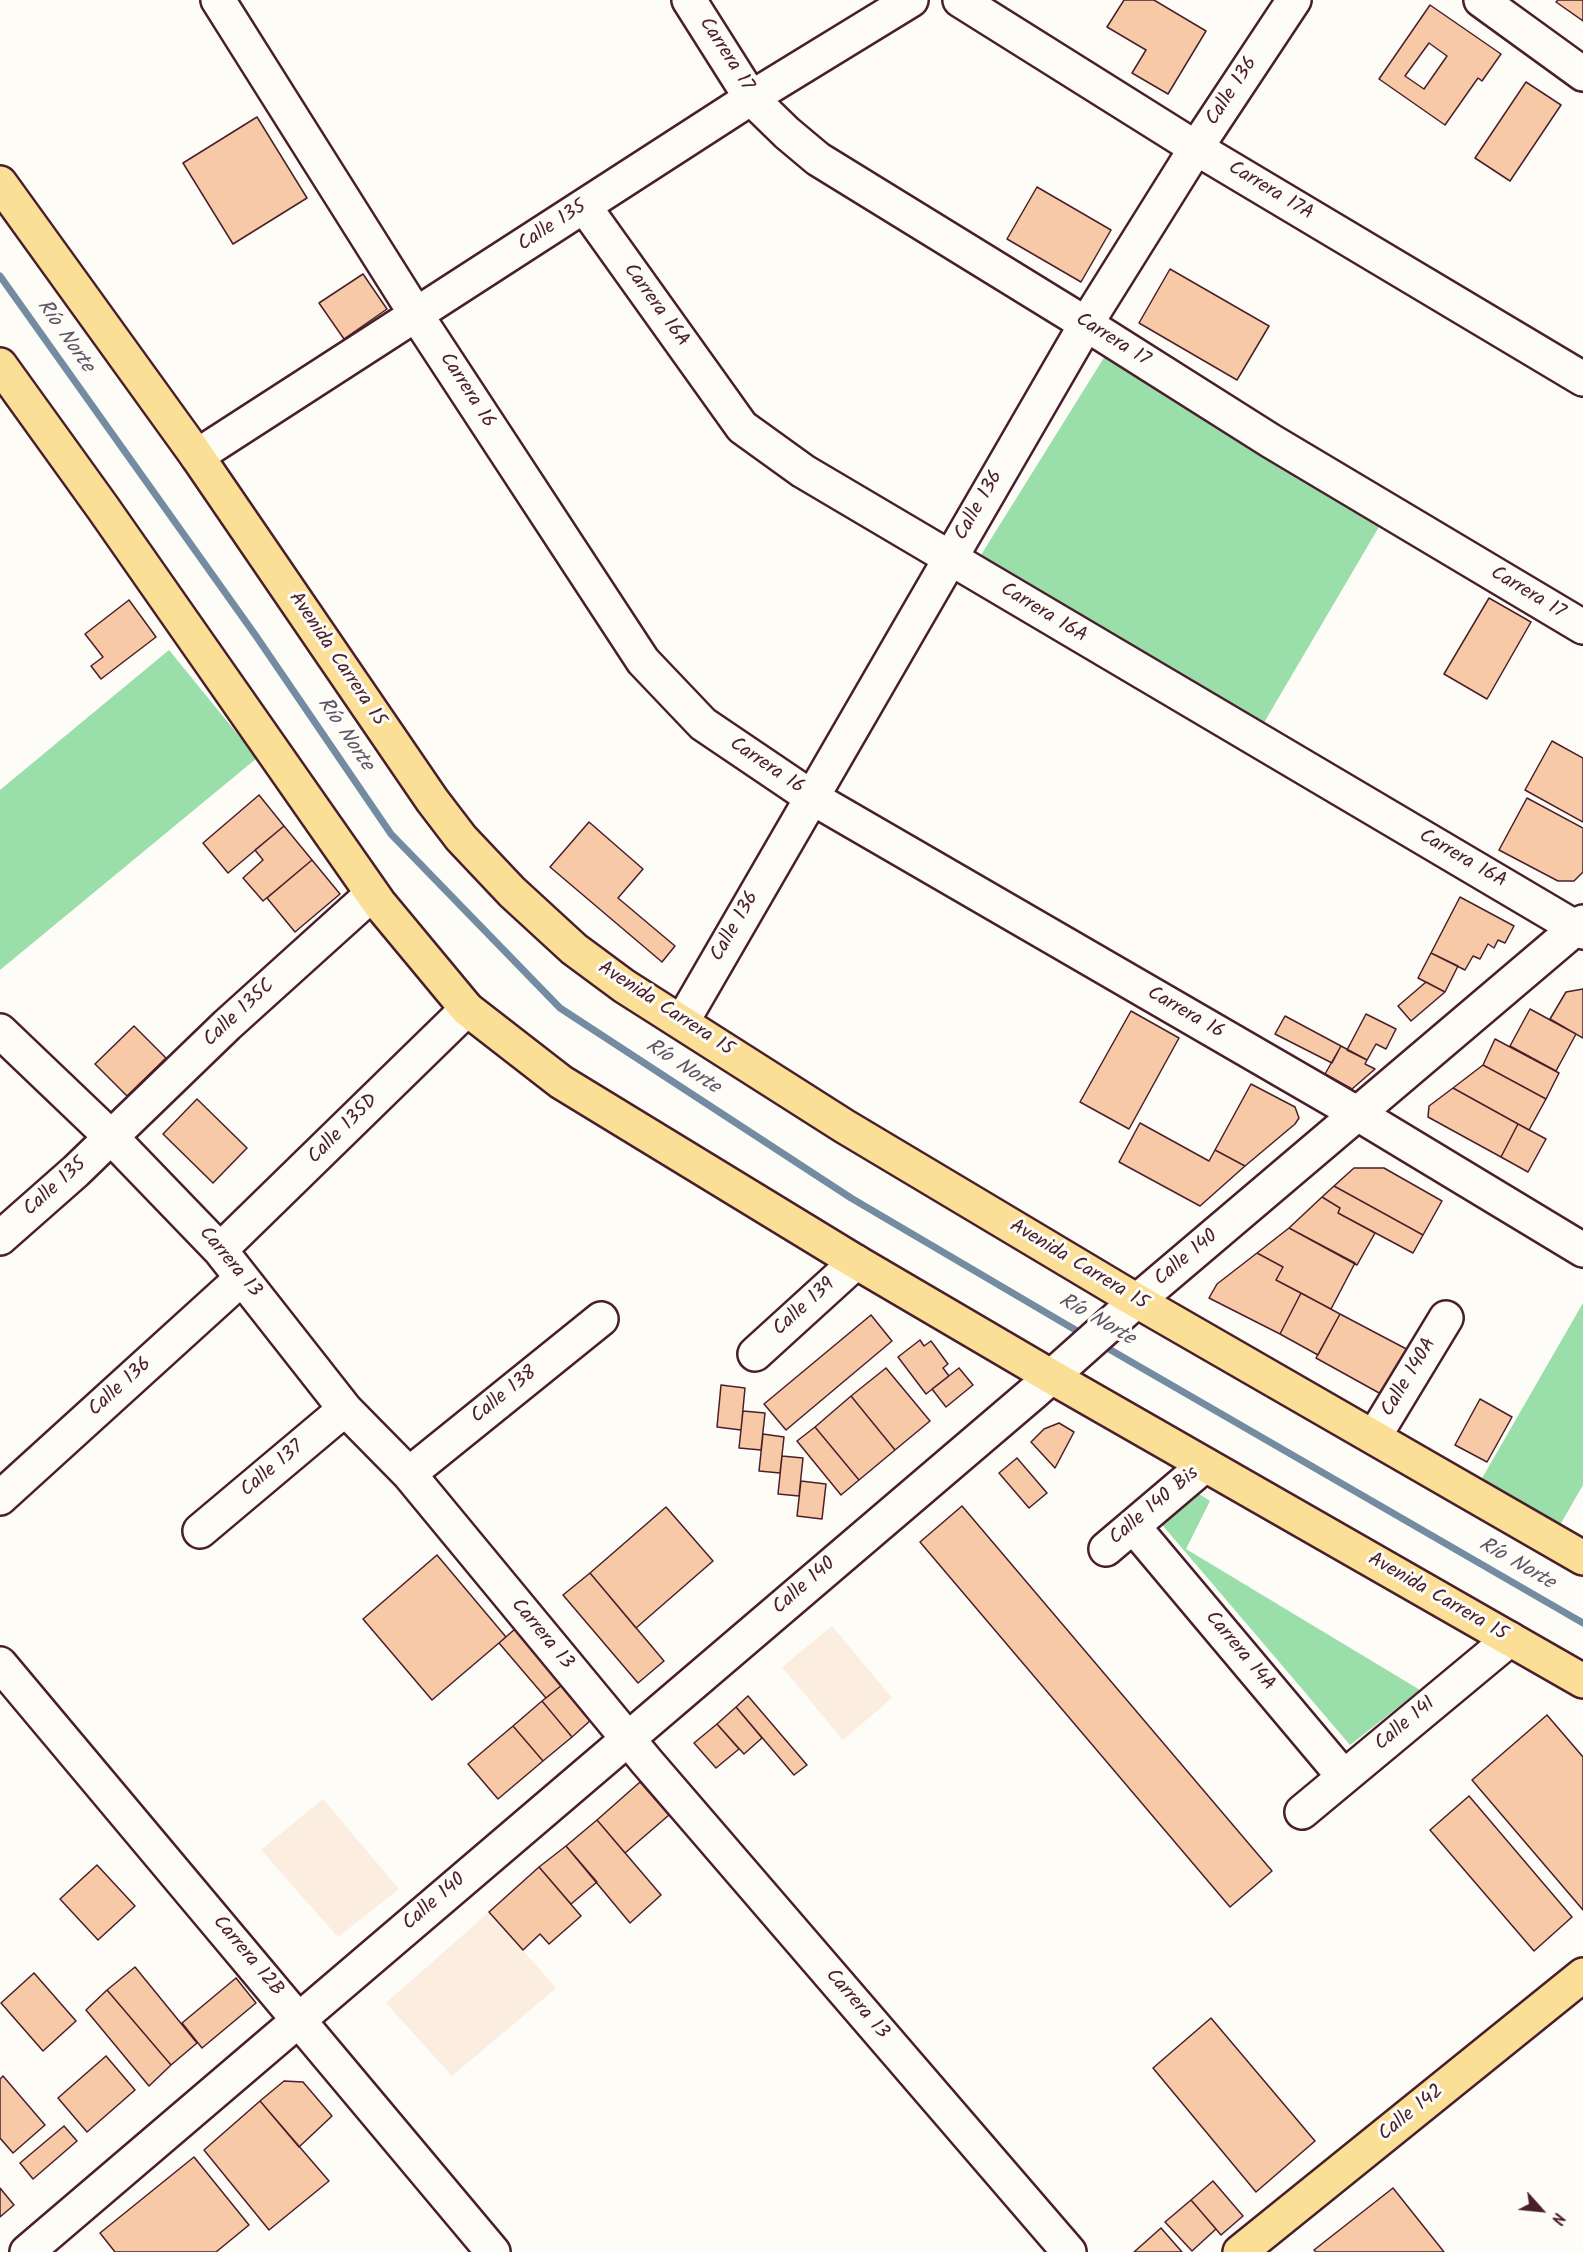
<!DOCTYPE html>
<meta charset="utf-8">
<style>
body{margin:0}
#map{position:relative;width:1583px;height:2252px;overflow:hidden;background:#fdfcf7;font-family:Kalam,sans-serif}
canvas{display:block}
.north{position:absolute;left:1511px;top:2180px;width:60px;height:60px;-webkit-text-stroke:4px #fdfcf7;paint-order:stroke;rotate:117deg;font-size:16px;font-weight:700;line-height:24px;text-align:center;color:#4a1f2b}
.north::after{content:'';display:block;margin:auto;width:21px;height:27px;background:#4a1f2b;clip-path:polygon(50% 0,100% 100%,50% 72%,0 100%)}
</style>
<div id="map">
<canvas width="1583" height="2252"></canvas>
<div class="north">N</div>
</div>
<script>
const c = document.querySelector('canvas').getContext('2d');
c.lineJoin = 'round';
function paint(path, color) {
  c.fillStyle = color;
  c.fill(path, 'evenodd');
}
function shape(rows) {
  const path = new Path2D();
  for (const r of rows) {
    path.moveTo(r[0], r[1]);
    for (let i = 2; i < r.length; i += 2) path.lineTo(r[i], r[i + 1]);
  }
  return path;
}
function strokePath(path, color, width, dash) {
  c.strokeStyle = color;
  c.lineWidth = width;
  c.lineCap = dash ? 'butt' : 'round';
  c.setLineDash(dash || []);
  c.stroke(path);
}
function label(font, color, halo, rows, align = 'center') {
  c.font = font + ' Kalam,sans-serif';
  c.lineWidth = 6;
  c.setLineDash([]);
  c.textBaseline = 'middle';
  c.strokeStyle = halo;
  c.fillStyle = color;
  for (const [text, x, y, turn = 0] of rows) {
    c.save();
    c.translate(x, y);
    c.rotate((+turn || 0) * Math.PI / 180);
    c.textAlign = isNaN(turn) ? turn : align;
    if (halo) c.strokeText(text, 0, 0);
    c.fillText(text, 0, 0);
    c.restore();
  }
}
paint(shape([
 [832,1626,892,1698,843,1740,782,1667],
 [323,1799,399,1889,338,1937,261,1850],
 [489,1912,556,1988,452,2076,386,2003]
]), '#fbeddf');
paint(shape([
 [1105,356,1383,520,1262,726,976,563],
 [169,650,257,758,0,970,0,790],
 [1583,1303,1583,1485,1560,1525,1481,1480],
 [1196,1492,1210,1501,1186,1549,1420,1690,1350,1745,1158,1520]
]), '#9adeaa');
strokePath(shape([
 [0,276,256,636,391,834,560,1008,851,1198,1084,1335],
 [1102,1345,1583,1623]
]), '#738ca1', 7);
const building = shape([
 [1124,0,1154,0,1206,31,1168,94,1132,73,1146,50,1107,27,1124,0],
 [1558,0,1583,0,1583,21,1556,2,1558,0],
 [1430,5,1501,54,1482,81,1478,78,1445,125,1379,79,1430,5],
 [1429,43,1447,56,1424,89,1405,76,1429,43],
 [1526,82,1561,105,1510,181,1475,158,1526,82],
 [257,117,307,198,233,244,183,163,257,117],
 [1037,187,1111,230,1081,282,1007,239,1037,187],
 [1170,269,1269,326,1237,380,1139,323,1170,269],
 [363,274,387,309,344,339,319,303,363,274],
 [1489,598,1531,622,1487,699,1444,674,1489,598],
 [129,600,156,637,101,679,91,666,103,657,85,634,129,600],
 [1552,741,1583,758,1583,822,1525,790,1552,741],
 [259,795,284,826,228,873,203,843,259,795],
 [1527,798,1583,828,1583,872,1574,881,1558,881,1499,850,1527,798],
 [589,822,643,869,618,898,675,946,662,962,550,867,589,822],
 [284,826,312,860,263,901,243,878,263,860,255,850,284,826],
 [312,860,340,894,295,932,267,898,312,860],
 [1460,897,1514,926,1505,943,1498,940,1494,948,1488,944,1480,959,1473,956,1465,970,1431,953,1460,897],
 [1431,953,1458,966,1445,992,1418,978,1431,953],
 [1426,982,1445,992,1411,1021,1398,1006,1426,982],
 [1583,989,1583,1038,1550,1019,1566,992,1583,989],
 [1530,1009,1576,1034,1556,1071,1510,1046,1530,1009],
 [1131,1011,1179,1038,1129,1129,1080,1102,1131,1011],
 [1366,1014,1396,1029,1386,1049,1376,1044,1367,1060,1347,1050,1366,1014],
 [1285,1016,1341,1046,1332,1063,1275,1034,1285,1016],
 [134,1026,166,1058,127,1096,95,1064,134,1026],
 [1495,1039,1559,1073,1546,1099,1483,1065,1495,1039],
 [1341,1046,1367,1060,1365,1064,1375,1069,1352,1089,1325,1074,1341,1046],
 [1483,1065,1546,1099,1529,1130,1453,1088,1483,1065],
 [1251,1084,1295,1107,1299,1118,1295,1124,1245,1166,1215,1150,1251,1084],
 [1453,1088,1518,1124,1501,1157,1428,1117,1429,1106,1453,1088],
 [197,1099,247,1148,213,1183,163,1134,197,1099],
 [1140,1123,1209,1161,1215,1150,1245,1166,1200,1206,1119,1162,1140,1123],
 [1518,1124,1546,1139,1528,1172,1501,1157,1518,1124],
 [1354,1168,1384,1168,1442,1201,1423,1235,1334,1186,1354,1168],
 [1334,1186,1423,1235,1413,1253,1338,1213,1340,1208,1322,1197,1334,1186],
 [1322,1197,1340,1208,1338,1213,1375,1233,1357,1265,1289,1228,1322,1197],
 [1289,1228,1355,1263,1331,1309,1276,1280,1283,1267,1257,1253,1289,1228],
 [1257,1253,1283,1267,1276,1280,1301,1293,1280,1334,1209,1298,1217,1284,1257,1253],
 [1301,1293,1340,1314,1318,1355,1280,1334,1301,1293],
 [1340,1314,1414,1353,1390,1399,1316,1358,1340,1314],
 [871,1315,892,1341,786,1430,764,1404,871,1315],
 [920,1340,924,1346,931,1341,948,1364,943,1368,949,1376,926,1394,898,1357,920,1340],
 [886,1368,930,1421,895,1450,851,1396,886,1368],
 [959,1368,973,1385,946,1407,932,1389,959,1368],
 [721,1385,745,1388,741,1430,717,1427,721,1385],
 [851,1396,895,1450,859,1480,815,1427,851,1396],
 [1480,1399,1512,1417,1487,1462,1455,1445,1480,1399],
 [743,1411,765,1413,761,1450,739,1448,743,1411],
 [1059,1423,1074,1432,1055,1468,1031,1442,1044,1429,1059,1423],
 [815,1427,859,1480,841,1495,797,1441,815,1427],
 [763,1434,784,1437,780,1473,759,1471,763,1434],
 [782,1456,803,1458,799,1496,778,1494,782,1456],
 [1017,1458,1047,1493,1029,1508,999,1473,1017,1458],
 [801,1481,826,1484,822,1519,797,1516,801,1481],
 [962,1506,1272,1871,1230,1907,920,1542,962,1506],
 [666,1507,713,1561,636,1628,590,1573,666,1507],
 [437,1555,506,1637,432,1700,363,1619,437,1555],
 [590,1573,664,1661,638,1683,563,1595,590,1573],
 [515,1629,562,1685,546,1698,499,1643,515,1629],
 [562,1685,591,1720,572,1737,542,1701,562,1685],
 [748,1696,807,1765,794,1775,736,1707,748,1696],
 [542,1701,572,1737,543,1761,513,1726,542,1701],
 [736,1707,762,1738,744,1754,717,1724,736,1707],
 [1547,1715,1583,1757,1583,1910,1472,1780,1547,1715],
 [717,1724,739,1749,716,1768,694,1743,717,1724],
 [513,1726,543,1761,498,1799,468,1764,513,1726],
 [640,1782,669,1815,625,1853,597,1820,640,1782],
 [1469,1796,1572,1917,1534,1951,1430,1830,1469,1796],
 [597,1820,661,1895,630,1923,566,1846,597,1820],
 [566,1846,597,1882,571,1904,539,1867,566,1846],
 [97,1865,135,1906,98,1940,60,1899,97,1865],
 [539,1867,581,1916,549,1944,540,1934,523,1950,489,1912,539,1867],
 [135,1967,197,2043,171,2065,107,1990,135,1967],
 [34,1973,76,2021,43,2051,1,2003,34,1973],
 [236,1978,256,2003,202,2048,182,2023,236,1978],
 [107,1990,171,2065,149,2086,86,2010,107,1990],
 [1211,2018,1315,2141,1256,2192,1153,2068,1211,2018],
 [106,2056,135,2090,87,2132,58,2098,106,2056],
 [3,2076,45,2125,13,2153,0,2138,0,2079,3,2076],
 [284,2081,303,2082,332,2116,299,2147,260,2101,284,2081],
 [260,2101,329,2181,269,2230,204,2150,260,2101],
 [64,2126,77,2141,33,2179,20,2163,64,2126],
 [194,2157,249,2225,216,2252,115,2252,100,2233,194,2157],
 [1213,2181,1243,2216,1221,2235,1191,2200,1213,2181],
 [0,2188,14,2205,0,2217,0,2188],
 [1393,2188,1444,2252,1316,2252,1314,2250,1393,2188],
 [1191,2200,1216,2229,1192,2251,1165,2222,1191,2200],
 [1161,2228,1182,2252,1134,2252,1161,2228]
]);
paint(building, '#f7c9a6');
strokePath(building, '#4a1f2b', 1.5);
const minor = shape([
 [218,0,417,316,643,661,703,724,811,797,1358,1114,1583,1250],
 [689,0,751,98,787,133,818,159,1086,324,1271,441,1583,627],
 [960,0,1196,148,1583,379],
 [1481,0,1583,74],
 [584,206,742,427,803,471,1583,932],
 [197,456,751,98,911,0],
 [682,1022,1086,324,1196,148,1294,0],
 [0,1031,111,1137,220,1250,345,1409,409,1474,647,1762,1069,2252],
 [0,1238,76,1171,227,1025,372,894],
 [220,1250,467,1009],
 [755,1354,856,1262],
 [1374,1437,1446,1318],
 [409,1474,601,1319],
 [0,1498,242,1278],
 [1133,1526,1344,1777],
 [200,1531,345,1409],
 [1106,1549,1205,1465],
 [0,1664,493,2252],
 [1302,1812,1510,1639],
 [27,2252,1033,1393,1125,1311,1583,922]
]);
const major = shape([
 [0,183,197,456,432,800,461,838,512,892,574,949,624,986,844,1126,1137,1301,1583,1558],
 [0,365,103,508,379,903,467,1009,561,1082,856,1262,1052,1377,1583,1681],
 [1240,2252,1583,1975]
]);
strokePath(minor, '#4a1f2b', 38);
strokePath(major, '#4a1f2b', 38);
strokePath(minor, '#fdfcf7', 33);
strokePath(major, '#fbdf96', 33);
label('20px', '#4a1f2b', '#fdfcf7', [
 ["Carrera 17",725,55,57],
 ["Calle 136",1233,92,-57],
 ["Carrera 17A",1270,192,31],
 ["Calle 135",553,227,-33],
 ["Carrera 16A",655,306,54],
 ["Carrera 17",1112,341,32],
 ["Carrera 16",466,391,57],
 ["Calle 136",980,506,-60],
 ["Carrera 17",1527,594,31],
 ["Carrera 16A",1043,614,31],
 ["Avenida Carrera 15",336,660,56],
 ["Carrera 16",766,767,34],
 ["Carrera 16A",1462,860,30],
 ["Calle 136",736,927,-60],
 ["Avenida Carrera 15",665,1010,33],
 ["Calle 135C",240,1014,-43],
 ["Carrera 16",1185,1014,30],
 ["Calle 135D",344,1130,-45],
 ["Calle 135",56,1188,-42],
 ["Calle 140",1187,1259,-40],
 ["Carrera 13",229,1263,50],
 ["Avenida Carrera 15",1078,1266,31],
 ["Calle 139",805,1308,-42],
 ["Calle 140A",1410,1378,-59],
 ["Calle 136",121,1388,-42],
 ["Calle 138",505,1396,-39],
 ["Calle 137",273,1470,-40],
 ["Calle 140 Bis",1155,1507,-40],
 ["Calle 140",805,1587,-41],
 ["Avenida Carrera 15",1437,1598,30],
 ["Carrera 13",541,1635,50],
 ["Carrera 14A",1239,1652,50],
 ["Calle 141",1406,1725,-40],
 ["Calle 140",435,1903,-41],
 ["Carrera 12B",247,1957,50],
 ["Carrera 13",856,2005,49],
 ["Calle 142",1412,2114,-39]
]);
label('italic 21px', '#5e5666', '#fdfcf7', [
 ["Río Norte",64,337,55],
 ["Río Norte",344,735,56],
 ["Río Norte",682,1068,33],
 ["Río Norte",1096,1321,30],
 ["Río Norte",1516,1565,30]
]);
</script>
